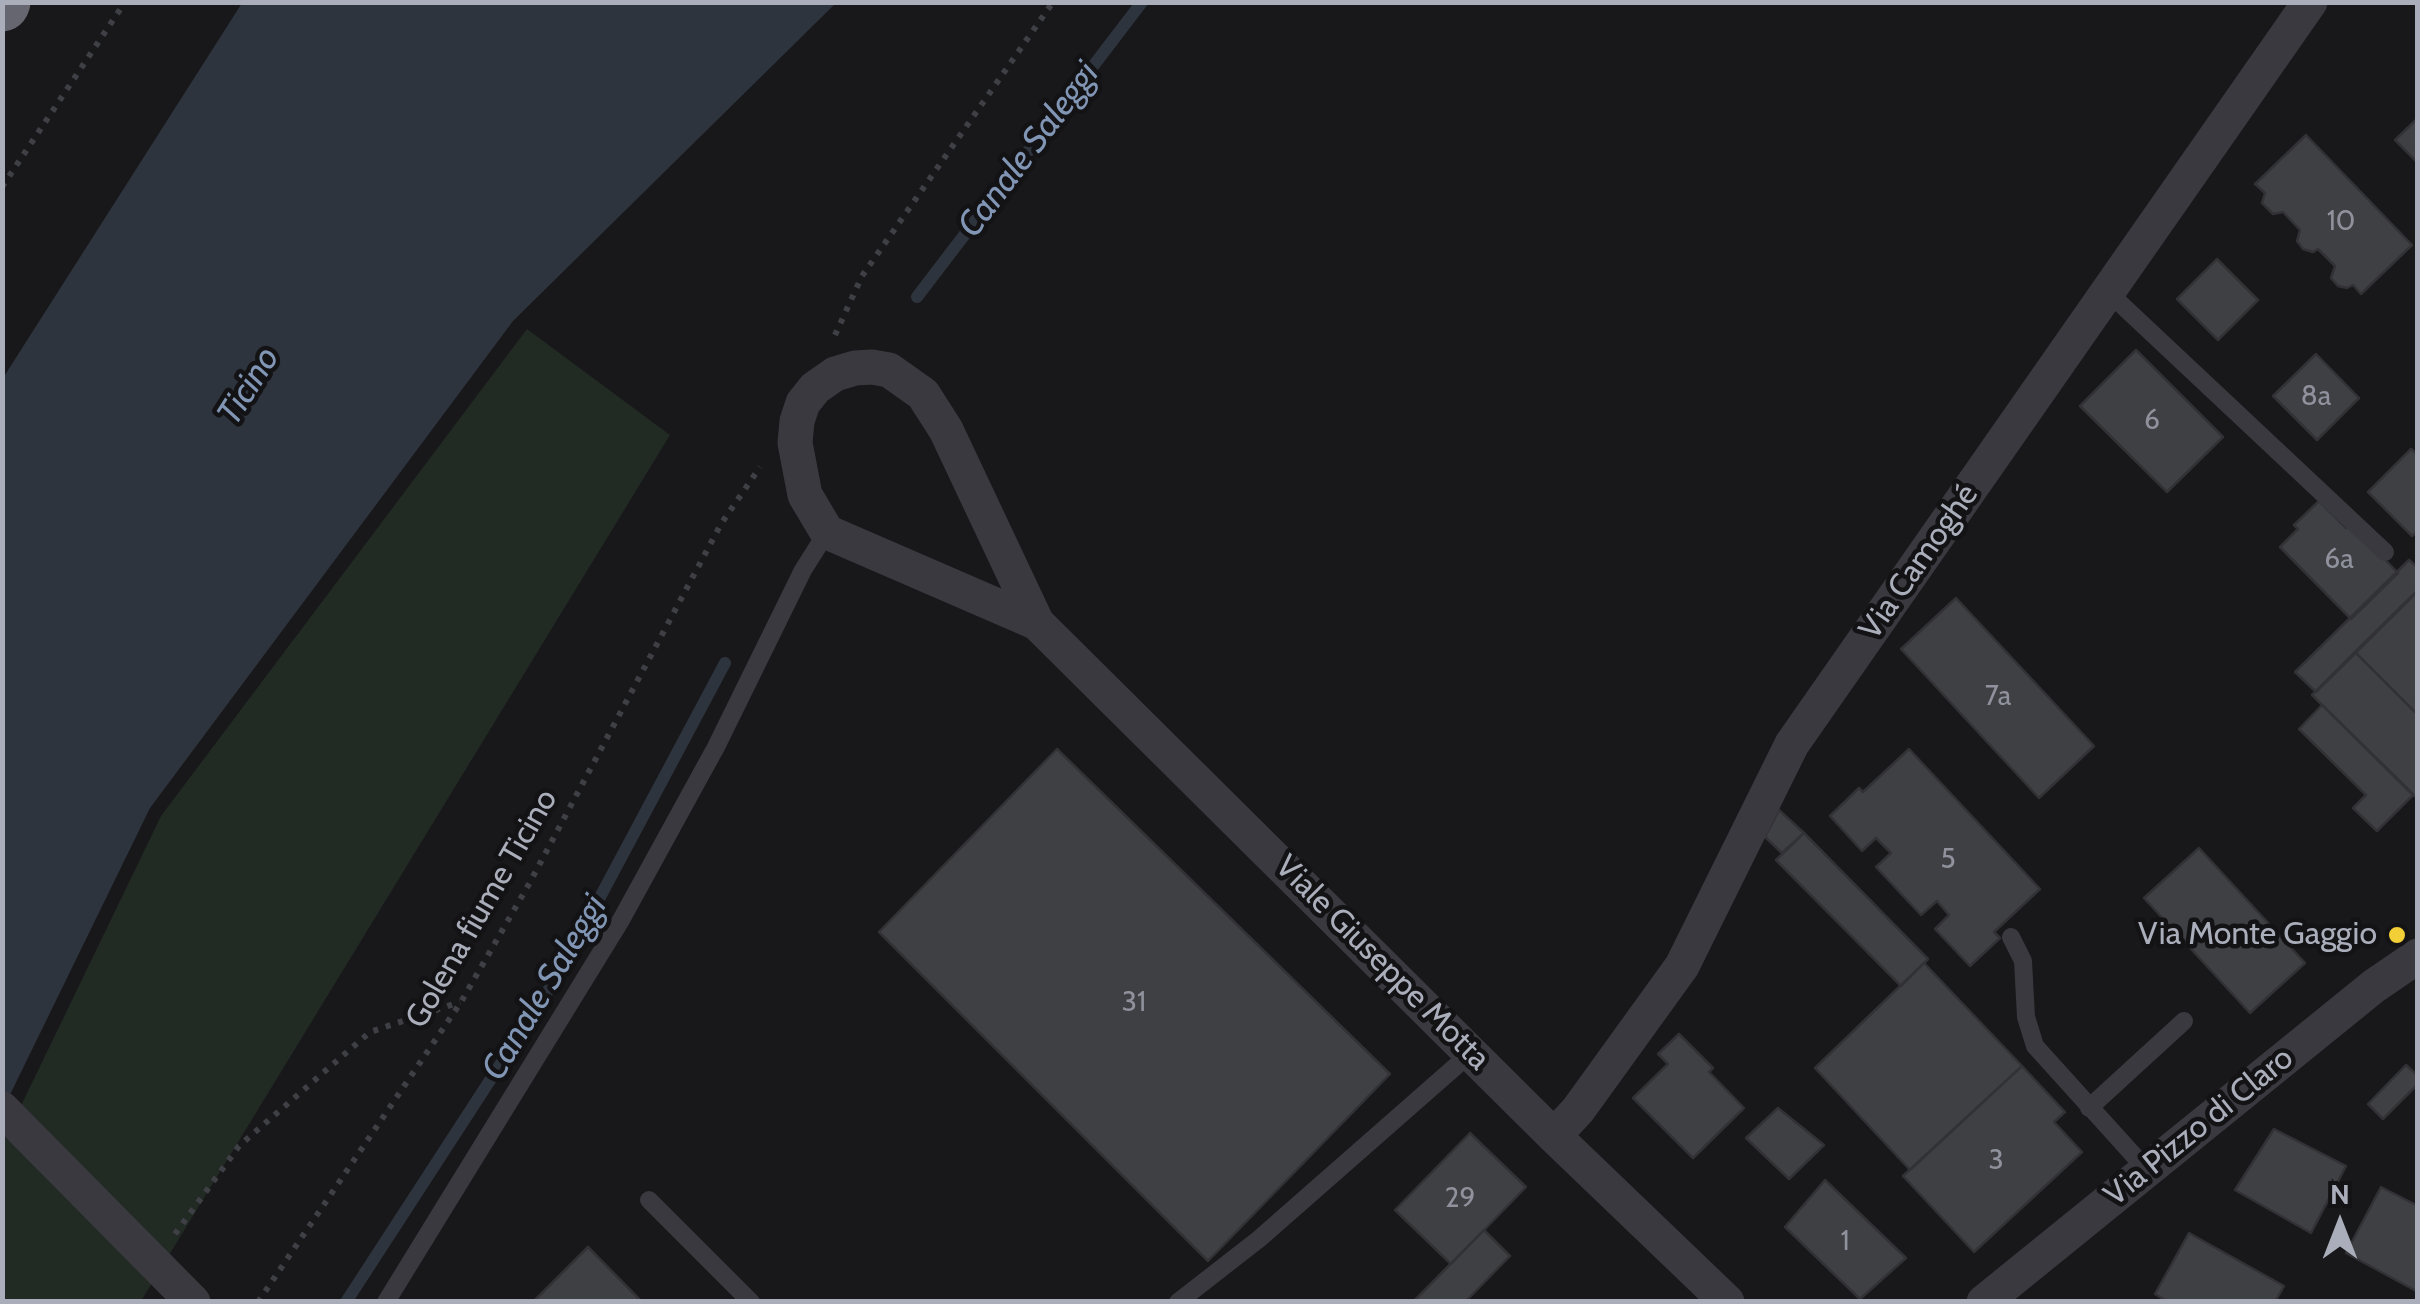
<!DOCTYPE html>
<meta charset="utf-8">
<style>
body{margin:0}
#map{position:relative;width:2420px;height:1304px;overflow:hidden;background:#18181a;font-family:Cabin,sans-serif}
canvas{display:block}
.frame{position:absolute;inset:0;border:5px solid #aaadba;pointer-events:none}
.north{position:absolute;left:2290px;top:1174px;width:100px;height:100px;-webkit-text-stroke:8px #131315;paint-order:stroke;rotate:0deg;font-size:28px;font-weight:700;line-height:40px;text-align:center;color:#aaadba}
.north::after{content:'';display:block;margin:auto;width:35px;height:45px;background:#aaadba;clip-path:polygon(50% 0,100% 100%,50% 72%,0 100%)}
</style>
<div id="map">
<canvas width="2420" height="1304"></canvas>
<div class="frame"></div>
<div class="north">N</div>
</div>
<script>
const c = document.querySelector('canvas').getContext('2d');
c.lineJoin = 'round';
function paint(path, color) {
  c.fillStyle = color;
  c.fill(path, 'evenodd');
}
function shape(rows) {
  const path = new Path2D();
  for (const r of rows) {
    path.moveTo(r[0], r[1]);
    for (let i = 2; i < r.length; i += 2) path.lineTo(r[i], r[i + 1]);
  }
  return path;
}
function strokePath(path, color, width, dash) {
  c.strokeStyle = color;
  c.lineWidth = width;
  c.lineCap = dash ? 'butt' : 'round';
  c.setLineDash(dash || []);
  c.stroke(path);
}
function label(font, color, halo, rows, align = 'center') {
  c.font = font + ' Cabin,sans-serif';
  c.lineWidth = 9;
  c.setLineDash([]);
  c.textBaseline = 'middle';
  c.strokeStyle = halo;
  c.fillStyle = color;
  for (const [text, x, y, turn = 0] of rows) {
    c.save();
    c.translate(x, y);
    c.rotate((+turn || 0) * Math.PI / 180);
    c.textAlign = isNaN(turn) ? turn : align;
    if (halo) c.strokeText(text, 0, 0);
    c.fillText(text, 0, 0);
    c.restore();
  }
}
paint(shape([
 [527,329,670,435,141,1301,3,1301,2,1145,161,816]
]), '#222a24');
paint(shape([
 [242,3,836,3,513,321,150,808,3,1109,3,378]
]), '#2e343e');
strokePath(shape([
 [917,297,1142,2],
 [346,1302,559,974,725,663]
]), '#2e343e', 12);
const building = shape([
 [2418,118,2418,163,2395,140,2418,118],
 [2306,135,2412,245,2361,294,2353,285,2347,288,2338,286,2331,278,2335,266,2318,249,2313,252,2303,249,2297,241,2300,230,2283,212,2273,214,2262,203,2265,193,2255,184,2306,135],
 [2217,259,2258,300,2218,340,2177,299,2217,259],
 [2136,350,2223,437,2167,492,2080,406,2136,350],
 [2316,354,2359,398,2317,440,2273,396,2316,354],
 [2411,449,2418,455,2418,531,2412,536,2368,492,2411,449],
 [2319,501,2346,528,2351,524,2398,573,2351,619,2280,547,2298,529,2294,525,2319,501],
 [2409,560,2418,568,2418,591,2316,692,2295,672,2409,560],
 [2417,591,2418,591,2418,715,2355,652,2417,591],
 [1956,598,2094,746,2039,798,1901,649,1956,598],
 [2355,652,2418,715,2417,798,2312,695,2355,652],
 [2322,705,2413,795,2377,831,2353,808,2366,795,2299,729,2322,705],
 [1057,749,1390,1074,1208,1261,879,932,1057,749],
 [1909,749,2040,889,1994,932,2000,938,1970,966,1935,929,1949,915,1937,901,1921,915,1876,867,1891,853,1876,838,1862,851,1830,816,1859,788,1863,792,1909,749],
 [1779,810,1804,833,1782,853,1765,837,1779,810],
 [1804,833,1928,959,1901,986,1776,860,1804,833],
 [2199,848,2305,963,2250,1013,2144,898,2199,848],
 [1924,963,2022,1066,1910,1170,1815,1068,1924,963],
 [1679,1034,1713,1068,1709,1072,1744,1108,1693,1158,1633,1098,1668,1064,1658,1054,1679,1034],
 [2406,1065,2418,1076,2418,1084,2383,1119,2368,1104,2406,1065],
 [2022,1066,2065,1112,2054,1122,2082,1152,1974,1252,1903,1176,2022,1066],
 [1778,1108,1824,1145,1789,1179,1746,1138,1778,1108],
 [2274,1129,2346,1166,2311,1233,2235,1190,2274,1129],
 [1470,1133,1526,1187,1451,1264,1395,1210,1470,1133],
 [1825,1180,1906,1258,1860,1299,1785,1227,1825,1180],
 [2381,1187,2418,1206,2418,1292,2346,1253,2381,1187],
 [1484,1230,1510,1256,1465,1302,1413,1302,1484,1230],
 [2189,1233,2284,1286,2275,1302,2168,1302,2155,1294,2189,1233],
 [588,1247,642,1302,533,1302,588,1247]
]);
paint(building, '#3f4044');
strokePath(building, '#323236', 2.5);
strokePath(shape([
 [2,187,125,2],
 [835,335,862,276,1053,2],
 [175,1234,239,1146,370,1032,460,1002],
 [258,1302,461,1002,529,884,721,524,760,467]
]), '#3f4046', 6, [5, 8]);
strokePath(shape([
 [2108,292,2385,552],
 [2011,937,2023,961,2026,1017,2035,1046,2147,1170],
 [2089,1108,2184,1021],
 [649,1200,751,1302],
 [386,1302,621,920,716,747,803,570,827,532],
 [1178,1302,1259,1239,1472,1052]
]), '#39393f', 18);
strokePath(shape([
 [1037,623,827,532,805,495,795,443,797,421,803,403,815,388,835,374,855,368,872,367,889,370,923,394,946,430,1037,623,1554,1136,1727,1302],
 [1554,1136,1578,1110,1682,966,1792,744,2310,2],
 [1984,1302,2374,986,2418,956]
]), '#39393f', 35);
strokePath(shape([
 [2,4,3,2]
]), '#656670', 55);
strokePath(shape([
 [2,1109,193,1302]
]), '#39393f', 35);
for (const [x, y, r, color] of [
 [2397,935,10,"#f2ce37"]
]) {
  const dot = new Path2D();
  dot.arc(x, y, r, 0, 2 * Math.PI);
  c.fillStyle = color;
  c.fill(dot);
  strokePath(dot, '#131315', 4);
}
label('28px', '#8f929c', null, [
 ["10",2341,222],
 ["8a",2316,397],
 ["6",2152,421],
 ["6a",2339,560],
 ["7a",1998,697],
 ["5",1948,860],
 ["31",1134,1003],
 ["3",1996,1161],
 ["29",1460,1199],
 ["1",1845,1242]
]);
label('32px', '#aaadba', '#131315', [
 ["Via Camoghé",1919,562,-55],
 ["Golena fiume Ticino",482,909,-60],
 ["Viale Giuseppe Motta",1382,963,45],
 ["Via Pizzo di Claro",2199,1127,-39]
]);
label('32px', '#aaadba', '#131315', [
 ["Via Monte Gaggio",2377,935]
], 'right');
label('italic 35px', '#8195b4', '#131315', [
 ["Canale Saleggi",1029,150,-53],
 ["Ticino",249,386,-58],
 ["Canale Saleggi",545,988,-59]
]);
</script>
